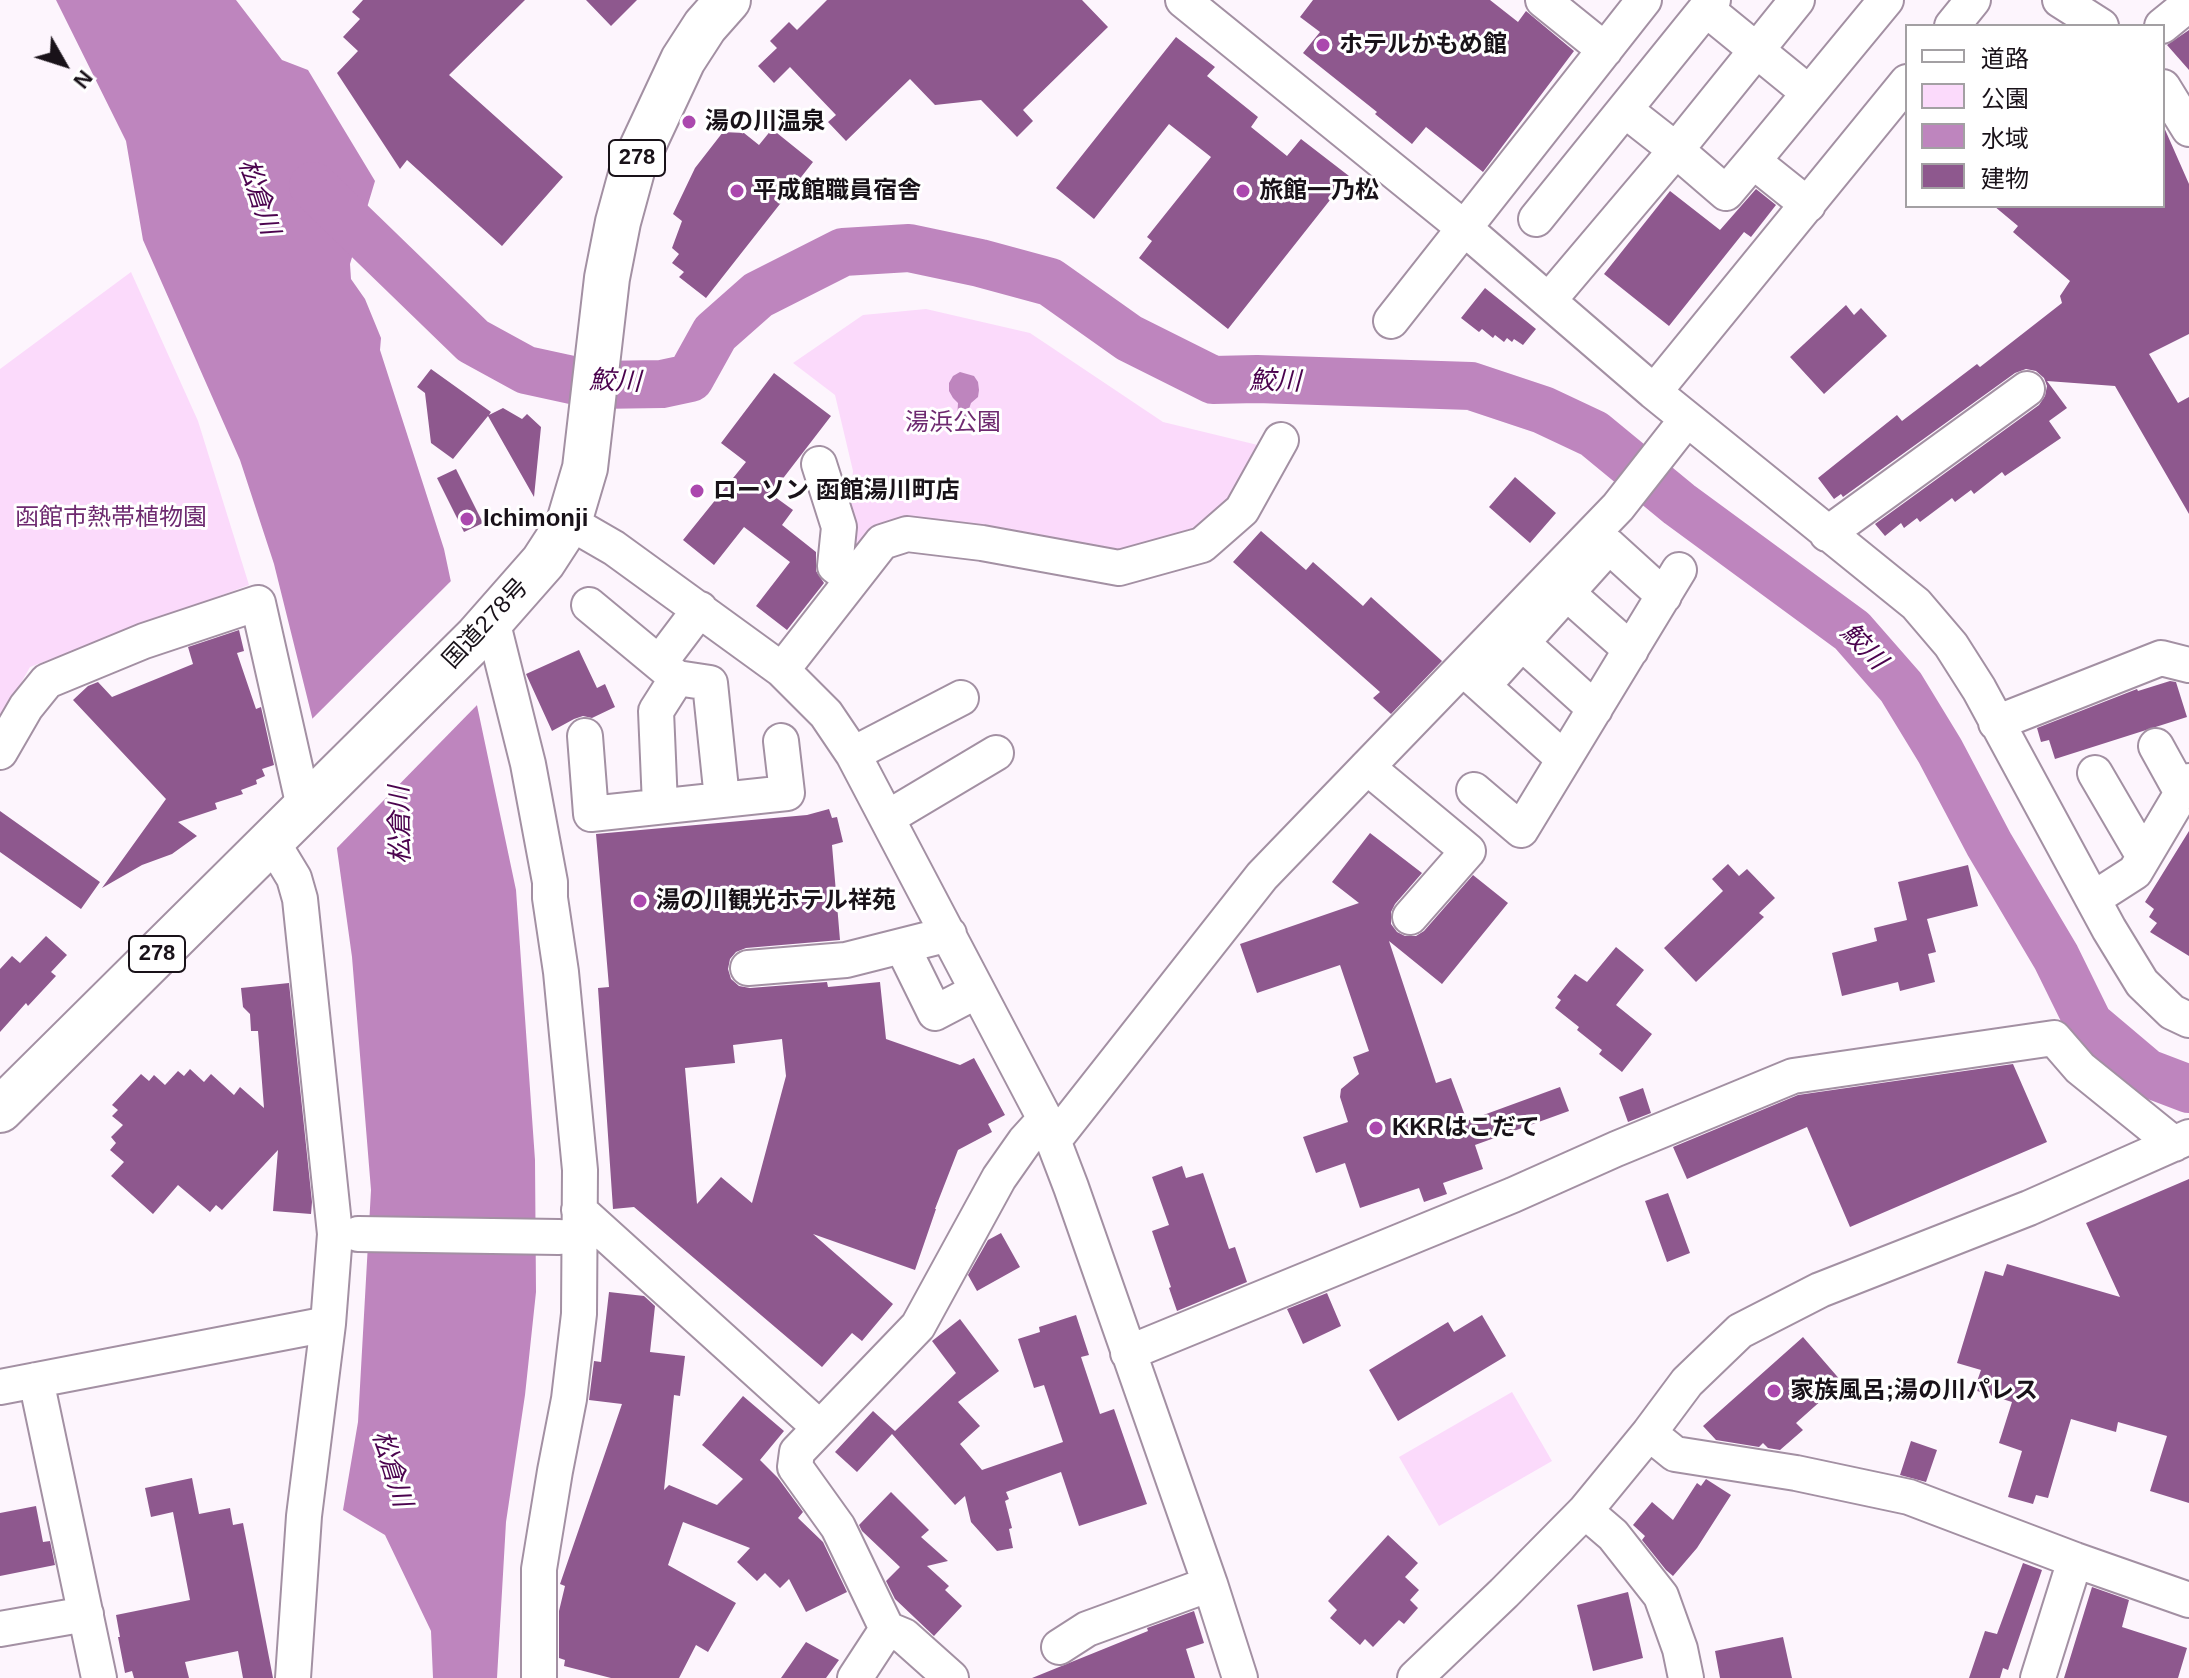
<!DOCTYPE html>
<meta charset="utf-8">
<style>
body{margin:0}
#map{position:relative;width:2189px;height:1678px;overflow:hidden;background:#fdf5fd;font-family:Helvetica,"Noto Sans JP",sans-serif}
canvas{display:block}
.legend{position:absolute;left:1905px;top:24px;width:260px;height:184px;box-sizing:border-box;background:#fff;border:2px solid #a3a0a3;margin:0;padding:10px 14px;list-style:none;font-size:24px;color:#191219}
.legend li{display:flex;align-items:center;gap:16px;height:40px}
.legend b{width:40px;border:2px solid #a3a0a3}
.north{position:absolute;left:24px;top:24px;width:80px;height:80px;-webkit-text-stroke:6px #fff;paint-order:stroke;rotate:129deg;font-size:22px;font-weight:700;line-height:32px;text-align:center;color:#191219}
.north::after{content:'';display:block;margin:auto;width:28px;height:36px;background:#191219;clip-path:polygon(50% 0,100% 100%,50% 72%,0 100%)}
</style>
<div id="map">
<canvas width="2189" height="1678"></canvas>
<ul class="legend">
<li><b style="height:10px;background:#fff"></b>道路</li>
<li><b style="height:22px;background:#fbdafb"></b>公園</li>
<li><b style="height:22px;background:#be85be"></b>水域</li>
<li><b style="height:22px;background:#8e588e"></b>建物</li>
</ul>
<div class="north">N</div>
</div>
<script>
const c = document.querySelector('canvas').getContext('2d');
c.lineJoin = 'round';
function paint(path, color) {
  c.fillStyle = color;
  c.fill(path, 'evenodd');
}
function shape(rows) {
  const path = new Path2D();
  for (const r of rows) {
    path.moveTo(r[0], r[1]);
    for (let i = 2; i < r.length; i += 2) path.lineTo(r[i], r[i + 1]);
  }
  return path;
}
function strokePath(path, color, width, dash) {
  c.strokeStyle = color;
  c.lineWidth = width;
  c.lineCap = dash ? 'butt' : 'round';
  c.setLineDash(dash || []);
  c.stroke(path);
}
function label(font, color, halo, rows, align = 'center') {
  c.font = font + ' Helvetica,"Noto Sans JP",sans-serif';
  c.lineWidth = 6;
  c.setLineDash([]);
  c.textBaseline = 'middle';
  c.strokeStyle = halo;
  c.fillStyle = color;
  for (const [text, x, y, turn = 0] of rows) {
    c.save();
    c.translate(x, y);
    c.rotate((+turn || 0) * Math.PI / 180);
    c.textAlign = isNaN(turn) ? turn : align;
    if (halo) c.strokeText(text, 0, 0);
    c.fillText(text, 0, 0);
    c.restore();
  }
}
paint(shape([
 [131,272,198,421,249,585,30,667,0,720,0,369],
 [926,309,1030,333,1163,422,1266,447,1225,507,1173,543,1110,555,910,522,871,529,845,557,853,471,835,395,793,363,863,315],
 [1512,1392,1552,1461,1439,1526,1399,1457]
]), '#fbdafb');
paint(shape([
 [56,0,236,0,282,60,308,70,375,181,350,264,351,279,365,299,381,338,380,350,444,549,516,890,535,1160,536,1292,525,1395,506,1522,497,1678,433,1678,431,1631,385,1535,343,1510,358,1422,371,1190,352,957,337,849,314,725,274,564,240,460,143,240,126,141],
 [960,372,974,376,978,382,979,390,978,397,971,403,967,415,967,432,962,430,957,420,958,403,953,398,949,391,949,383,953,376]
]), '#be85be');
paint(shape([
 [454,578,480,702,333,852,309,722]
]), '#fdf5fd');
strokePath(shape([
 [313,186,473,341,526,370,595,385,662,384,690,378,715,333,758,295,843,252,909,248,980,263,1050,282,1129,338,1213,380,1257,379,1471,386,1543,410,1594,434,1679,504,1852,631,1901,687,1940,751,1989,844,2056,957,2089,1024,2147,1073,2189,1089]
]), '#be85be', 48);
paint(shape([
 [363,0,525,0,449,75,563,177,502,246,407,160,400,169,337,73,358,51,343,37,360,19,352,12],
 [586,0,637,0,611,26],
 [827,0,1082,0,1108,27,1023,110,1033,121,1017,137,981,100,935,105,910,79,846,141,828,122,836,115,790,67,774,83,758,66,777,48,770,41,789,22,797,30],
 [1313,0,1490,0,1518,22,1526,11,1574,51,1483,172,1426,127,1412,144,1375,114,1377,112,1303,53,1320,32,1300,17],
 [2189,30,2189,70,2167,45],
 [1176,37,1215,67,1207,76,1258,117,1251,127,1287,156,1301,139,1349,176,1228,329,1139,258,1152,241,1147,237,1211,157,1169,124,1094,219,1056,188],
 [2163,125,2189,184,2189,334,2149,354,2178,403,2189,397,2189,514,2115,386,2047,381,2067,408,2049,421,2061,438,2005,476,2002,472,1974,494,1971,490,1955,502,1952,498,1920,522,1917,518,1904,528,1901,523,1885,536,1875,524,2039,405,2045,396,2047,386,2044,378,2036,371,2026,369,2015,373,1843,497,1841,494,1834,499,1818,478,1897,415,1902,421,1977,364,1980,367,2062,303,2060,296,2070,281,2013,232,2018,226,1994,206,2163,206],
 [772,129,813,162,706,298,679,277,684,272,672,263,679,254,672,248,682,221,673,214,695,168,723,132,744,133,759,145],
 [1756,189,1776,205,1751,237,1744,232,1669,326,1604,274,1670,191,1720,230],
 [1485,288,1536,329,1523,345,1514,339,1512,342,1507,338,1504,342,1495,335,1493,338,1482,329,1479,332,1461,318],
 [1846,305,1854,315,1861,308,1887,336,1824,394,1790,357],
 [431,369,491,412,489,415,503,408,522,419,527,414,541,427,534,497,488,416,453,459,431,443,425,393,417,387],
 [774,373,831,416,771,494,793,510,782,525,816,552,816,571,824,583,787,630,756,606,790,562,744,527,714,565,683,540,746,462,721,443],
 [456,469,483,523,464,532,437,478],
 [1515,477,1556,513,1530,543,1489,507],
 [1261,531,1306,570,1313,562,1363,606,1371,597,1442,661,1391,714,1373,698,1380,692,1233,562],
 [239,630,244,651,237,653,256,709,261,707,274,765,262,769,265,776,256,780,257,784,241,790,243,794,215,803,217,809,178,822,197,836,172,854,142,865,102,888,166,799,73,700,88,686,98,682,112,697,193,664,188,647],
 [579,650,597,688,605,684,615,707,592,718,583,716,574,719,552,731,526,674],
 [2170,681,2176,682,2187,717,2055,759,2049,740,2041,742,2037,728,2137,689,2138,691],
 [829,809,832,818,837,817,843,842,832,845,840,940,746,948,736,952,730,959,728,969,731,979,739,986,750,988,827,982,828,987,880,982,886,1039,960,1065,974,1058,1005,1115,988,1124,992,1132,958,1150,935,1209,936,1209,915,1270,813,1234,893,1304,862,1341,852,1333,822,1367,634,1207,613,1209,598,988,609,987,596,834,807,815],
 [782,1039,786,1076,752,1203,721,1177,697,1204,685,1068,735,1063,733,1045],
 [0,811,100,882,81,909,0,852],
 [2189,831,2189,956,2150,932,2157,923,2149,917,2154,909,2145,902],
 [1370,833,1422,873,1395,904,1391,912,1391,924,1397,932,1405,936,1416,936,1424,931,1473,875,1508,903,1442,984,1389,941,1436,1083,1451,1078,1467,1121,1560,1087,1569,1111,1475,1145,1483,1169,1443,1183,1447,1194,1424,1202,1419,1188,1360,1208,1345,1163,1316,1173,1303,1137,1348,1122,1340,1097,1341,1089,1359,1074,1353,1057,1369,1051,1340,965,1257,993,1240,944,1359,903,1332,882],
 [1728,864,1739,876,1747,869,1775,898,1759,913,1764,917,1696,982,1664,948,1723,891,1712,879],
 [1968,865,1978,906,1927,919,1936,952,1928,954,1935,982,1900,991,1898,982,1842,996,1832,953,1877,941,1874,928,1907,920,1898,882],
 [46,936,67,955,51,972,56,976,28,1006,26,1003,0,1032,0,969,12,956,20,963],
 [1616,947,1644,970,1616,1005,1652,1034,1622,1072,1599,1054,1602,1050,1577,1030,1579,1027,1555,1008,1561,1000,1557,997,1575,974,1587,982],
 [289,983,312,1202,311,1214,273,1211,278,1150,222,1210,216,1205,210,1212,178,1185,153,1214,111,1176,124,1162,110,1150,116,1143,111,1137,123,1125,112,1116,118,1110,112,1105,141,1074,149,1081,154,1075,165,1085,178,1071,184,1076,190,1069,204,1082,211,1074,234,1095,240,1087,264,1108,258,1031,251,1031,250,1014,243,1007,241,988],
 [2013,1064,2047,1142,1850,1227,1807,1127,1687,1179,1673,1147,1798,1095],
 [1643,1088,1651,1113,1628,1122,1619,1097],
 [1182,1166,1186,1178,1203,1173,1229,1249,1235,1247,1247,1282,1177,1311,1169,1288,1171,1287,1152,1231,1169,1225,1152,1177],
 [2189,1179,2189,1503,2150,1491,2167,1436,2118,1422,2116,1432,2071,1419,2048,1498,2036,1495,2033,1504,2008,1497,2022,1451,1999,1443,2012,1402,1974,1390,1981,1370,1957,1363,1985,1271,2003,1276,2007,1264,2120,1297,2086,1223],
 [1668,1193,1690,1253,1667,1262,1645,1201],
 [1001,1233,1020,1267,977,1291,968,1275,988,1240],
 [609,1292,644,1296,655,1306,650,1352,685,1356,680,1396,674,1395,664,1490,669,1485,717,1505,743,1479,702,1445,743,1396,784,1431,760,1460,778,1478,803,1512,798,1518,823,1542,847,1592,806,1612,789,1579,780,1588,765,1573,757,1581,737,1562,750,1548,683,1522,668,1565,736,1603,708,1652,696,1645,679,1678,611,1678,564,1666,565,1660,559,1658,559,1611,565,1586,560,1584,622,1404,589,1400,594,1361,601,1362],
 [1327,1293,1341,1326,1303,1344,1287,1309],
 [1076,1315,1089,1355,1081,1357,1100,1414,1114,1409,1147,1504,1079,1526,1061,1472,1006,1492,1009,1499,1005,1501,1012,1528,1009,1529,1013,1548,997,1551,971,1522,965,1496,955,1505,892,1434,857,1472,835,1452,873,1411,895,1431,956,1373,932,1341,960,1319,999,1371,958,1402,980,1426,960,1444,982,1470,1063,1442,1044,1385,1034,1388,1018,1339,1040,1332,1039,1327],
 [1482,1315,1506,1356,1398,1421,1369,1370,1448,1322,1454,1332],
 [1803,1337,1842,1382,1796,1423,1803,1430,1780,1450,1768,1448,1763,1443,1759,1447,1716,1440,1703,1426],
 [1911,1441,1937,1450,1926,1482,1900,1475],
 [192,1478,199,1514,230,1508,233,1525,243,1523,273,1678,243,1678,238,1651,185,1662,189,1678,134,1678,132,1671,125,1673,118,1637,120,1637,116,1615,190,1600,173,1512,151,1517,145,1488],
 [1706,1479,1731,1495,1697,1548,1673,1576,1666,1570,1642,1540,1645,1536,1633,1525,1652,1502,1673,1520,1697,1483,1701,1486],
 [891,1492,929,1530,921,1537,948,1561,927,1566,949,1586,945,1590,962,1606,934,1636,895,1599,886,1581,900,1567,862,1531,859,1525],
 [36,1506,43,1542,50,1541,55,1565,0,1576,0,1513],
 [1388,1535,1418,1563,1405,1577,1419,1590,1410,1600,1418,1608,1404,1624,1399,1620,1373,1647,1365,1639,1360,1645,1330,1618,1337,1610,1328,1601],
 [2023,1563,2042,1570,2008,1670,2003,1668,2000,1678,1969,1678,1985,1631,1997,1634],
 [2092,1587,2129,1600,2122,1627,2187,1648,2178,1678,2064,1678],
 [1628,1592,1643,1658,1593,1671,1577,1605],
 [1194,1611,1204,1643,1186,1649,1195,1678,1032,1678,1148,1631,1147,1628],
 [1783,1637,1792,1678,1720,1678,1715,1651],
 [806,1642,839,1660,826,1678,781,1678]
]), '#8e588e');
const minor = shape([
 [1183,0,1464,228,1654,392,1916,604,1951,645,1979,689,2109,929,2142,983,2172,1012,2189,1020],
 [1543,0,1605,50],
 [2060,0,2101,26],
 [1706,9,1809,93],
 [1952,26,1973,0],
 [2162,26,2189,4],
 [2163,87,2189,129],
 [1625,110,1676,150,1797,0],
 [1753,161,1886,0],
 [1536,219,1713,0],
 [1549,300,1676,150,1726,193,1753,161,1808,205],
 [1391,321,1644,0],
 [1654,392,1907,82],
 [819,464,839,527,835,566,852,579],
 [569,522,614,548,782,670,826,714,853,754,1045,1119,1071,1187,1210,1584,1240,1678],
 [1827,534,2027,389],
 [1550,578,1631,650],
 [589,605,677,678,710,683,722,799],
 [492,620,528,764,550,882,550,898,561,972,580,1170,579,1314,569,1399,555,1471,539,1569,539,1678],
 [1522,643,1595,709],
 [660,662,700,609],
 [782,670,882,542,907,534,982,543,1119,568,1202,545,1242,510,1281,440],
 [1466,671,1564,759],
 [1483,686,1609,546,1664,596],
 [1996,723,2161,658,2189,665],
 [585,736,591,814,787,793,781,741],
 [2156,746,2182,793],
 [0,752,26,707,47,681,144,641,258,603,304,807],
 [853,754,961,698],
 [1367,767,1468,851,1410,917],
 [2095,773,2144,857],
 [1474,790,1521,830,1679,570],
 [660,805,656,711,677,678],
 [887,818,996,753],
 [271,840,294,878,300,899,335,1234,328,1324,304,1516,293,1678],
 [2093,899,2135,872,2189,781],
 [902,946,935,1013,977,991],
 [748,968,846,960,949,934],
 [1054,1140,1262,876,1618,507,1687,419],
 [579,1210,820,1428,797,1452,795,1467,838,1527,887,1629,904,1636,951,1678],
 [358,1234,559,1237],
 [1128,1353,1513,1195,1616,1149,1793,1076,2054,1038,2080,1068,2174,1144],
 [36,1380,99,1678],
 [0,1387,328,1324],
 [820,1428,918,1326,999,1178,1025,1141,1045,1119],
 [1649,1433,1675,1454,1796,1473,1909,1497,2075,1560,2189,1600],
 [1585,1511,1613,1535,1661,1596,1680,1649,1686,1678],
 [0,1629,86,1614],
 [1059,1647,1087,1629,1210,1584],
 [855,1678,887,1629],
 [1415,1678,1504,1593,1585,1511,1649,1433,1687,1382,1740,1331,1820,1290,2029,1208,2189,1137],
 [2038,1678,2075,1560]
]);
const highway = shape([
 [0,1110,477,637,543,562,569,522,585,468,607,278,618,222,633,167,683,60,705,26,728,0]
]);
strokePath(minor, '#a390a3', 38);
strokePath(highway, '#a390a3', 48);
strokePath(minor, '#fff', 34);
strokePath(highway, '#fff', 44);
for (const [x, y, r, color] of [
 [1323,45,8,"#ab48ae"],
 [689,122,8,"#ab48ae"],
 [737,191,8,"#ab48ae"],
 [1243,191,8,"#ab48ae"],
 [697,491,8,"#ab48ae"],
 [467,519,8,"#ab48ae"],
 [640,901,8,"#ab48ae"],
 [1376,1128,8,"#ab48ae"],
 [1774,1391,8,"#ab48ae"]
]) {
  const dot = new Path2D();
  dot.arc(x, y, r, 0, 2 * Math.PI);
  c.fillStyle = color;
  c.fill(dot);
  strokePath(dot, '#fff', 3);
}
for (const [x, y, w] of [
 [637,158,56],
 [157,954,56]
]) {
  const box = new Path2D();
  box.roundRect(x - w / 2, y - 18, w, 36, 6);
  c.fillStyle = '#fff';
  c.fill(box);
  strokePath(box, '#191219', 2);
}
label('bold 22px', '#191219', null, [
 ["278",637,158],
 ["278",157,954]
]);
label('bold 24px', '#191219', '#fff', [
 ["ホテルかもめ館",1339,45],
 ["湯の川温泉",705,122],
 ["平成館職員宿舎",753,191],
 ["旅館一乃松",1259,191],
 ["ローソン 函館湯川町店",713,491],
 ["Ichimonji",483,519],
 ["湯の川観光ホテル祥苑",656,901],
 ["KKRはこだて",1392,1128],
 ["家族風呂;湯の川パレス",1790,1391]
], 'left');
label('24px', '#6e2a70', '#fff', [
 ["湯浜公園",953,423],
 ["函館市熱帯植物園",111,518]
]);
label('24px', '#191219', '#fff', [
 ["国道278号",486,624,-47]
]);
label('italic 26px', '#4b034e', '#fff', [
 ["松倉川",258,197,72],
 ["鮫川",615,382,2],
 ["鮫川",1275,382,1],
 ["鮫川",1863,647,46],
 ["松倉川",401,825,-91],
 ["松倉川",391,1469,73]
]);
</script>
